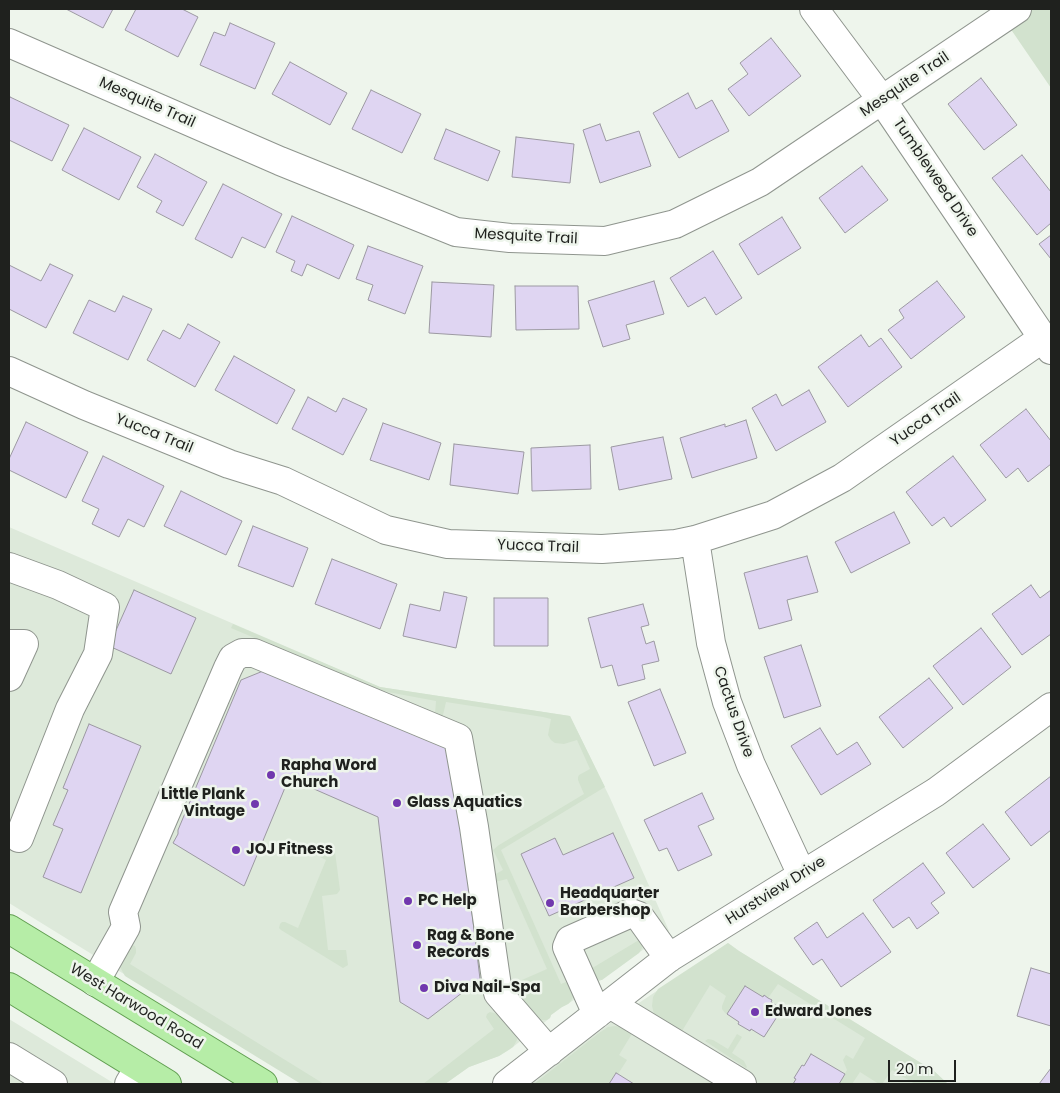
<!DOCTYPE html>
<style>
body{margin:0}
#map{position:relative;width:1060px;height:1093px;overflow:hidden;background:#eef5ec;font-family:Poppins,sans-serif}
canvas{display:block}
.frame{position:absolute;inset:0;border:10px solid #1f211e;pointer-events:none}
.scale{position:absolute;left:888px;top:1060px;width:68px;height:22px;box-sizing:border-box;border:2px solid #1f211e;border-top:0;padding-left:6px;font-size:15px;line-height:18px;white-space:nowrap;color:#1f211e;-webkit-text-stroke:4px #eef5ec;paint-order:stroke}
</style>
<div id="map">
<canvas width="1060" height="1093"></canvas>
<div class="frame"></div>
<div class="scale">20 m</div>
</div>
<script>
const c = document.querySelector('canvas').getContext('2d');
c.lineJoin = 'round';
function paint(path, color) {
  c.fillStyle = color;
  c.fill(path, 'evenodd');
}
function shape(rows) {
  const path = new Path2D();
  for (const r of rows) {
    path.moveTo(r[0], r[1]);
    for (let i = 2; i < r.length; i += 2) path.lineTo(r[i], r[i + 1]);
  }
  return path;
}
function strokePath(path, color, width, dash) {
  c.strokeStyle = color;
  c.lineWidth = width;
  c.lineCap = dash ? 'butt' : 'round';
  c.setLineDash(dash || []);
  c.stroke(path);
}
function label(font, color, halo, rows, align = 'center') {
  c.font = font + ' Poppins,sans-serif';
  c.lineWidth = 5;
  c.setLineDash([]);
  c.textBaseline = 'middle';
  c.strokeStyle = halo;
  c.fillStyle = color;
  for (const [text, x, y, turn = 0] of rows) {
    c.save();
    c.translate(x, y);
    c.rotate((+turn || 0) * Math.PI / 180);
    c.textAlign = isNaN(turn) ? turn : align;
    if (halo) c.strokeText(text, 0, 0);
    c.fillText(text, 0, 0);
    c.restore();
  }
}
paint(shape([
 [9,527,380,687,570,716,610,798,666,924,669,931,568,1004,562,1007,551,1015,550,1018,509,1050,499,1056,469,1067,445,1084,302,1084,9,903],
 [728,943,739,951,934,1071,948,1084,532,1084,578,1047,627,1011],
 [9,1019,115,1084,9,1084]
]), '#dde9da');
paint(shape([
 [997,9,1051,9,1051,88],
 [233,624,380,687,570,716,605,787,501,850,561,984,566,982,572,994,573,997,571,1001,568,1004,562,1007,551,1015,550,1018,547,1020,539,1020,535,1017,514,991,513,988,515,983,547,969,507,879,495,882,492,876,503,870,493,850,499,845,584,794,578,780,578,777,579,775,590,769,577,740,564,744,555,743,551,740,548,735,551,719,543,717,446,702,443,715,439,717,435,714,436,701,377,690,231,628],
 [318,843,333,849,335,852,340,890,337,894,322,896,328,950,346,950,348,965,343,968,281,930,279,928,280,924,282,922,285,922,298,928,326,860,312,853,311,850,314,844],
 [639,940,642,944,642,948,639,953,602,980,594,979,589,970],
 [728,943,739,951,934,1071,948,1084,915,1084,892,1070,882,1084,879,1084,860,1072,852,1084,839,1084,847,1070,843,1060,846,1055,853,1059,865,1038,778,984,768,998,764,995,763,997,745,986,727,1014,725,1013,722,1009,722,1006,726,996,710,985,682,1031,654,1014,652,1006,653,997,658,989],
 [132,945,135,946,136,949,136,953,130,964,324,1084,301,1084,125,976,120,967,120,964,128,946],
 [490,1012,494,1013,504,1017,516,1032,517,1040,513,1047,499,1056,469,1067,445,1084,423,1084,494,1029,486,1017,487,1014],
 [615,1026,625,1028,633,1032,619,1055,627,1060,618,1074,616,1073,609,1084,534,1084,599,1033,608,1027],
 [737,1034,742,1037,732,1053,744,1061,747,1067,746,1068,705,1041,708,1039,713,1040,728,1049]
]), '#d2e2ce');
const building = shape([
 [66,9,113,9,103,28,66,9],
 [136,9,182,9,198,17,178,57,125,30,136,9],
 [230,23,275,43,255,89,200,65,214,32,225,36,230,23],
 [771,38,801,76,749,116,728,89,748,74,740,63,771,38],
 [290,62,347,93,330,125,272,94,290,62],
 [981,78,1017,125,984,150,948,104,981,78],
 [371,90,421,114,402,153,352,129,371,90],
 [688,93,696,109,712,100,729,131,679,158,653,113,688,93],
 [10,97,69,125,52,161,9,140,9,100,10,97],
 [600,124,606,141,639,131,651,166,600,183,583,130,600,124],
 [84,128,141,157,119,200,62,170,84,128],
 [446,129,500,151,488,181,434,159,446,129],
 [516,137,574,144,570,183,512,177,516,137],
 [155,154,207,182,183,226,156,212,162,201,137,187,155,154],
 [1022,155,1051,192,1051,223,1037,235,992,178,1022,155],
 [862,166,888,200,845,233,819,198,862,166],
 [223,184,282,214,265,248,242,237,232,258,195,239,223,184],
 [292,216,354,245,339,279,307,264,302,276,291,271,295,261,276,252,292,216],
 [782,217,801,248,758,275,739,244,782,217],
 [1051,235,1051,259,1039,244,1051,235],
 [368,246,423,266,405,314,368,300,373,285,356,279,368,246],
 [713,251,742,298,716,315,705,297,688,307,670,278,713,251],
 [50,264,73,275,46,328,9,309,9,265,41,281,50,264],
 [654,281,664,314,626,325,630,339,603,347,588,301,654,281],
 [937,281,965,317,911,359,888,330,904,318,899,310,937,281],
 [432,282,494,285,491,337,429,333,432,282],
 [515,286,578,286,579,329,516,330,515,286],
 [123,296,152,309,128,360,73,333,89,300,115,312,123,296],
 [188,324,220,342,195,387,147,360,163,330,180,339,188,324],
 [861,335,869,347,881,338,902,367,848,407,818,367,861,335],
 [234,356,295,390,277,424,215,390,234,356],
 [809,390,826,422,776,451,752,408,776,394,782,406,809,390],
 [308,397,336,412,343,398,367,409,343,455,292,429,308,397],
 [1026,409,1051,441,1051,464,1028,482,1018,468,1006,478,980,445,1026,409],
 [746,420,757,458,692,478,680,438,725,424,725,427,746,420],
 [26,422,88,452,66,498,9,470,9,459,26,422],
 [383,423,441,443,429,480,370,460,383,423],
 [663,437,672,479,619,490,611,447,663,437],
 [454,444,524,452,518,494,450,485,454,444],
 [590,445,591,489,532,491,531,448,590,445],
 [103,456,164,486,144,527,128,519,119,537,92,524,99,509,82,501,103,456],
 [953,456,986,500,951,527,944,517,932,526,906,492,953,456],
 [181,491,242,521,226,555,164,526,181,491],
 [894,512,910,543,851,573,835,542,894,512],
 [253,526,308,548,293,587,238,566,253,526],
 [807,556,818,592,787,600,792,620,759,629,744,573,807,556],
 [332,559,397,584,380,629,315,604,332,559],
 [1031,585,1040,598,1051,590,1051,634,1022,655,992,614,1031,585],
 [134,590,196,618,171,674,109,646,134,590],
 [444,592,467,597,456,648,403,636,410,604,440,611,444,592],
 [494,598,548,598,548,646,494,646,494,598],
 [643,604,649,625,641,627,646,644,654,641,659,661,642,665,645,679,618,686,612,665,601,668,588,618,643,604],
 [981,628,1011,667,963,705,933,666,981,628],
 [801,645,821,706,784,718,764,657,801,645],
 [268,669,452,748,480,979,428,1019,400,1002,378,817,289,778,245,884,244,886,173,843,178,834,178,830,241,680,268,669],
 [929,678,953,708,903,748,879,717,929,678],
 [660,689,686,753,654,766,628,702,660,689],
 [89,724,141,746,81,893,43,877,63,829,53,825,68,790,63,788,89,724],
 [820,728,837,755,857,742,871,764,821,795,791,746,820,728],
 [1051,776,1051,830,1031,846,1005,812,1051,776],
 [702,793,714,819,698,826,712,855,678,871,667,848,659,851,644,820,702,793],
 [983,824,1010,859,973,888,946,853,983,824],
 [613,833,634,878,549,916,521,854,555,838,563,855,613,833],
 [923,863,945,893,931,903,939,913,917,929,909,917,893,928,873,900,923,863],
 [863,913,891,952,841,987,822,959,813,965,794,938,817,922,827,938,863,913],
 [1031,968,1051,974,1051,1026,1017,1016,1031,968],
 [745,986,763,997,764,995,768,998,772,1000,771,1002,782,1009,764,1037,751,1029,750,1031,738,1024,739,1022,727,1014,745,986],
 [811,1054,845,1074,839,1084,793,1084,796,1079,794,1078,802,1065,804,1066,811,1054],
 [1051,1068,1051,1084,1039,1084,1051,1068],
 [616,1073,618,1074,634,1084,609,1084,616,1073]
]);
paint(building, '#dfd5f2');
strokePath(building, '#9c99a2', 1);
const minor = shape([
 [814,9,882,100,1051,350],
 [9,43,280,161,456,232,510,238,605,241,675,224,760,182,1017,9],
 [9,371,84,405,229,464,283,481,386,530,448,544,602,549,676,544,695,540,773,515,842,478,1043,338],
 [695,540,711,643,727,702,751,765,802,875],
 [9,567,58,585,105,607,98,654,70,709,19,838],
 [9,644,24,644,9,677],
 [95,982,126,927,123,912,228,668,233,658,242,653,254,653,458,738,474,827,498,993,549,1052],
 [610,1004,742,1084],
 [597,1014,567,947,570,940,631,913,639,916,669,958],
 [9,1057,53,1084],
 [129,1084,139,1067],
 [507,1084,670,957,936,792,1051,707]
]);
const major = shape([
 [9,929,263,1084],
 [9,987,167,1084]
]);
strokePath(minor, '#8f958e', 30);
strokePath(major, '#619e51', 30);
strokePath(minor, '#fff', 28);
strokePath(major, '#b6eda7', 28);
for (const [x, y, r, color] of [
 [271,775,5,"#7138ae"],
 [397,803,5,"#7138ae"],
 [255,804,5,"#7138ae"],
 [236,850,5,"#7138ae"],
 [408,901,5,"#7138ae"],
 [550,903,5,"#7138ae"],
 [417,945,5,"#7138ae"],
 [424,988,5,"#7138ae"],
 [755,1012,5,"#7138ae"]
]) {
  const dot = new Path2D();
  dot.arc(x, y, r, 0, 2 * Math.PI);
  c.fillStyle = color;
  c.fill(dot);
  strokePath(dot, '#eef5ec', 2);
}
label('15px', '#1f211e', '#eef5ec', [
 ["Mesquite Trail",905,85,-34],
 ["Mesquite Trail",147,103,24],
 ["Tumbleweed Drive",935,178,56],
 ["Mesquite Trail",526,237,3],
 ["Yucca Trail",926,420,-35],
 ["Yucca Trail",154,434,22],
 ["Yucca Trail",538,547,2],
 ["Cactus Drive",733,712,71],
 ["Hurstview Drive",776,891,-32],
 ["West Harwood Road",136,1007,31]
]);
label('bold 15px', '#1f211e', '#eef5ec', [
 ["Rapha Word",281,766],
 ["Church",281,783],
 ["Little Plank",245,795,"right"],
 ["Vintage",245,812,"right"],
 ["Glass Aquatics",407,803],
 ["JOJ Fitness",246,850],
 ["Headquarter",560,894],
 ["Barbershop",560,911],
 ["PC Help",418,901],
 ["Rag & Bone",427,936],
 ["Records",427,953],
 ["Diva Nail-Spa",434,988],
 ["Edward Jones",765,1012]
], 'left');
</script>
